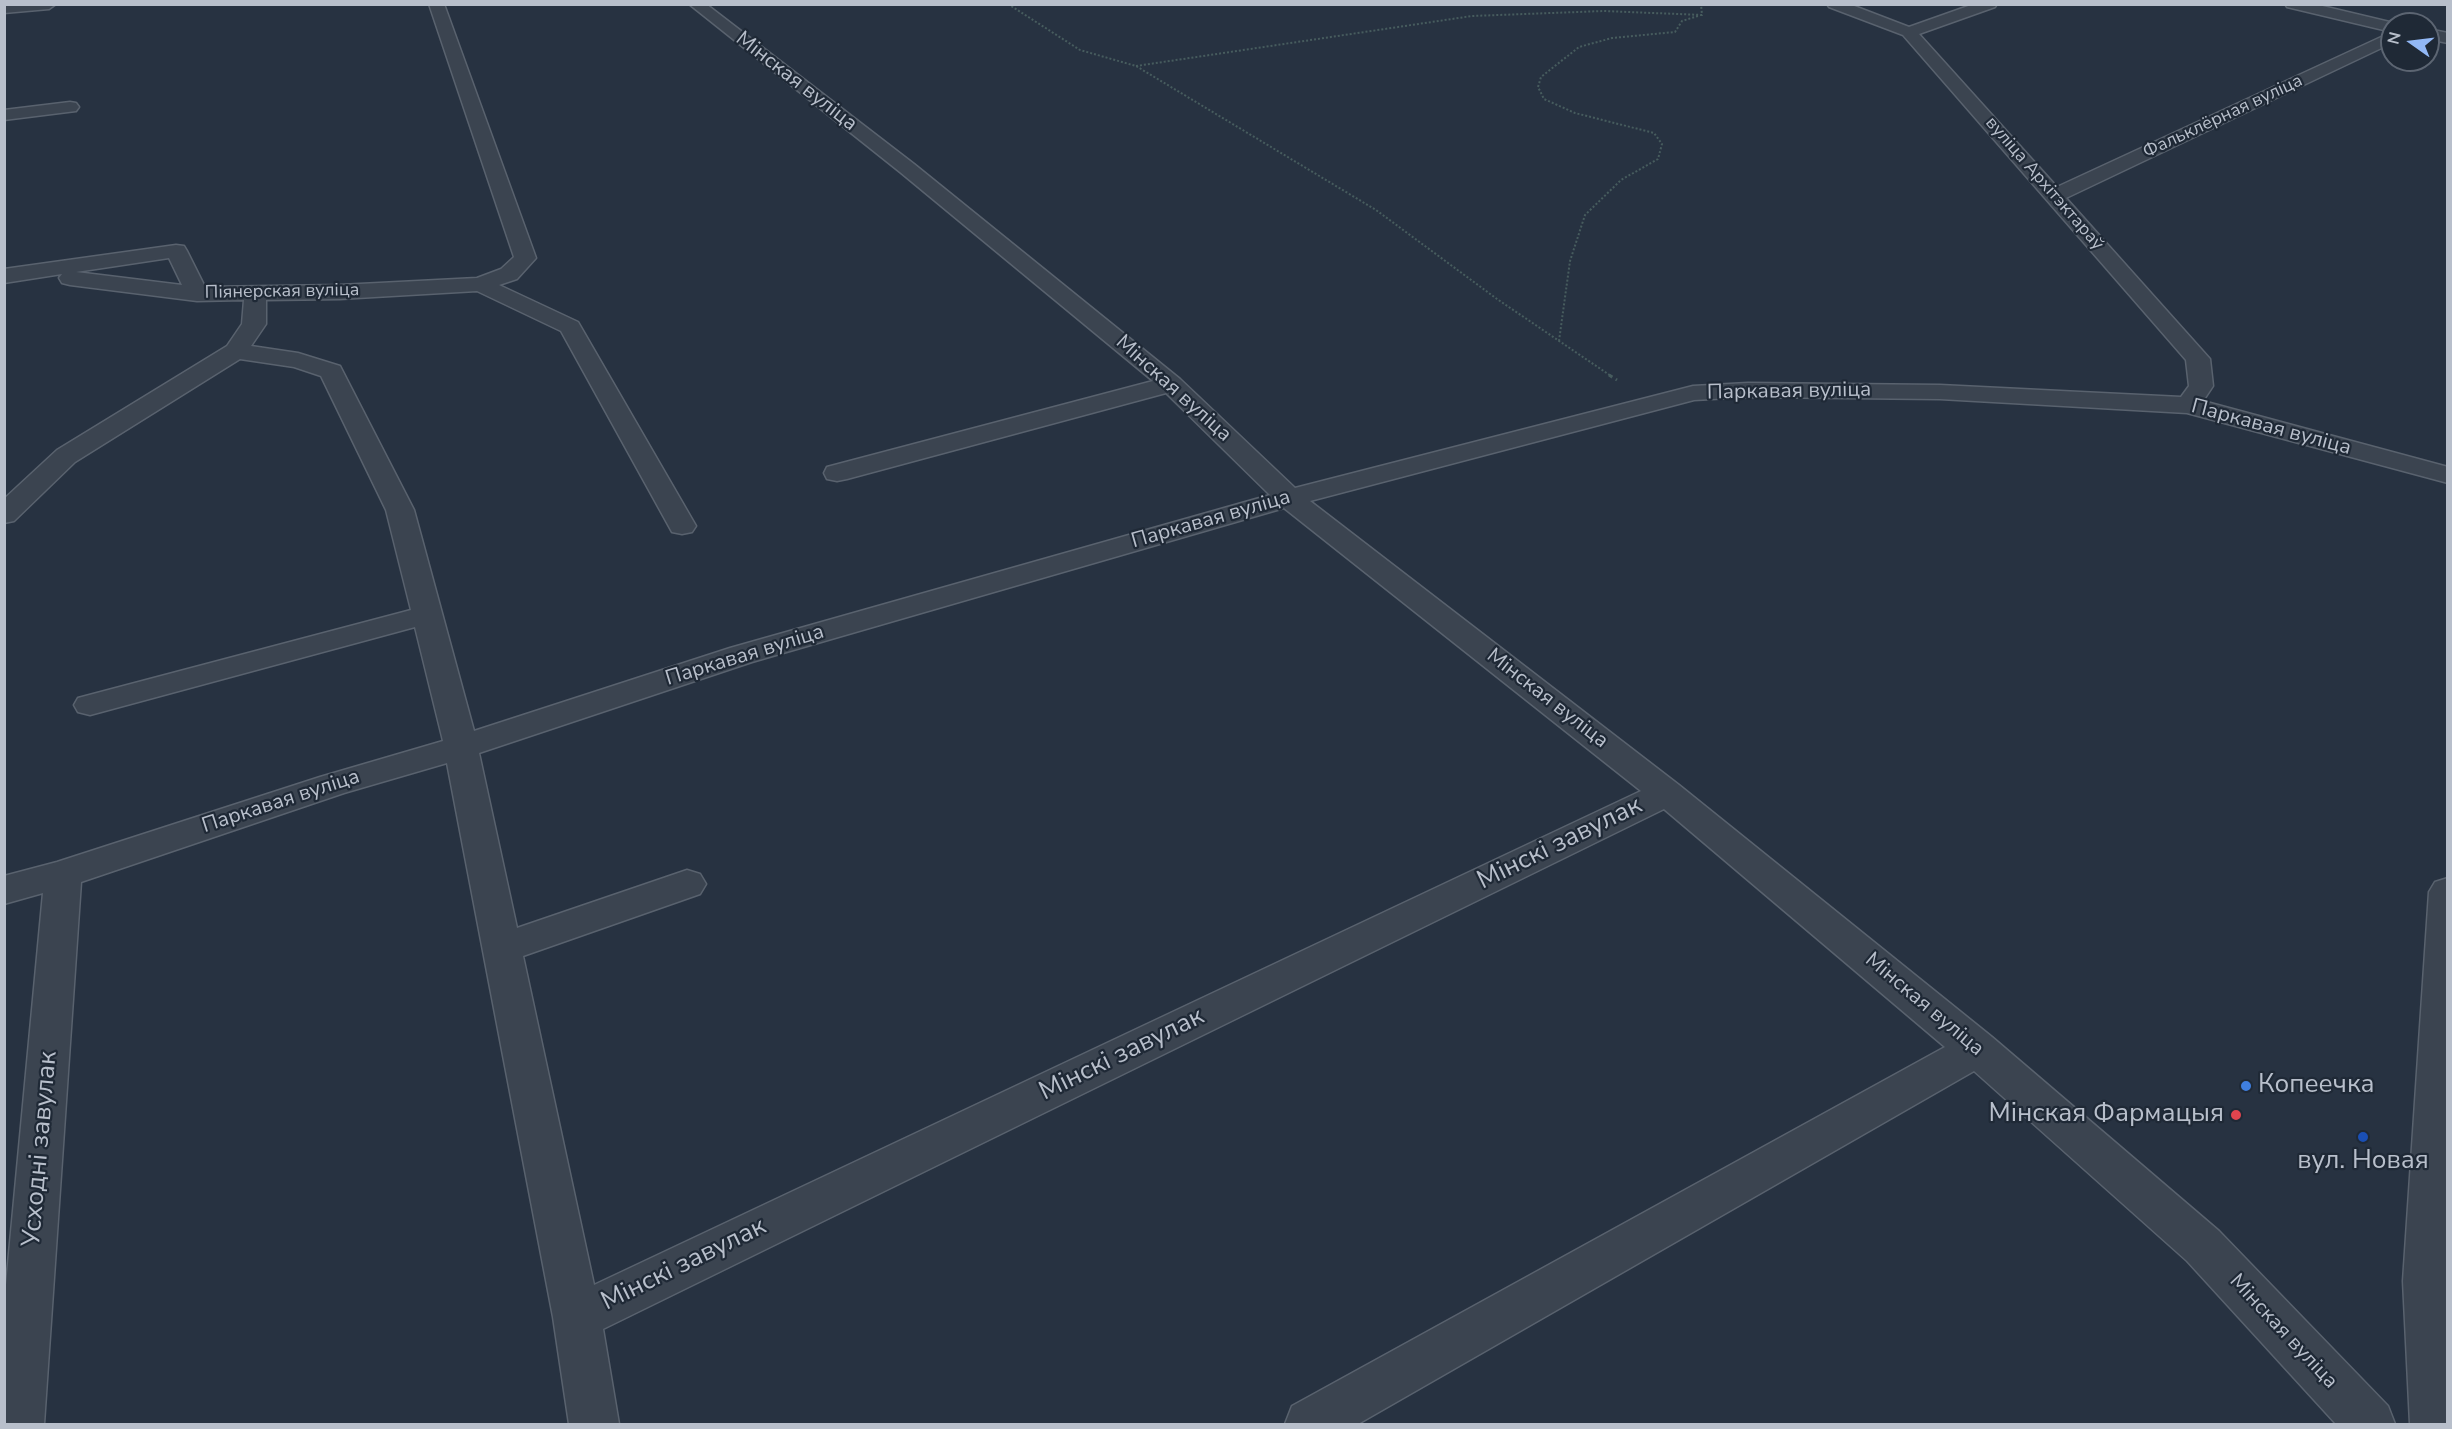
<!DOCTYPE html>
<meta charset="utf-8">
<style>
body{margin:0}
#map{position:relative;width:2452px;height:1429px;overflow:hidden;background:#273241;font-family:"Nunito Sans",sans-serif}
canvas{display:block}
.frame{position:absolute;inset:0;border:6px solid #b8bfcb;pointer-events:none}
.north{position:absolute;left:2380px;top:12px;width:60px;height:60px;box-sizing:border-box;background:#1f2936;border:2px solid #5c6572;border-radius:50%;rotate:284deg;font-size:16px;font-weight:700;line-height:24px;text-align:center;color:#b8bfcb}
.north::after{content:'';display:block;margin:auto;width:21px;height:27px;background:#92b8f6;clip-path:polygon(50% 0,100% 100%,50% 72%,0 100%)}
</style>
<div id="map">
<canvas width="2452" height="1429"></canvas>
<div class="frame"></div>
<div class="north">N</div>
</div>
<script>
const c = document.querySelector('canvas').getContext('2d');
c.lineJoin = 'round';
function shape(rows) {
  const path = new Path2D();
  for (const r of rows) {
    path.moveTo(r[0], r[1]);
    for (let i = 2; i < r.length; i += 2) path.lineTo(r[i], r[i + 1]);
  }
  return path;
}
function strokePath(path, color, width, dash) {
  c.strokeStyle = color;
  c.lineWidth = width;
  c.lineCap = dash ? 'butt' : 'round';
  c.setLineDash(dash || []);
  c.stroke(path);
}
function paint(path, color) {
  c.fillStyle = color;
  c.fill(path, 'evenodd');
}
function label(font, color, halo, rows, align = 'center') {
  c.font = font + ' "Nunito Sans",sans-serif';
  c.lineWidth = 4.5;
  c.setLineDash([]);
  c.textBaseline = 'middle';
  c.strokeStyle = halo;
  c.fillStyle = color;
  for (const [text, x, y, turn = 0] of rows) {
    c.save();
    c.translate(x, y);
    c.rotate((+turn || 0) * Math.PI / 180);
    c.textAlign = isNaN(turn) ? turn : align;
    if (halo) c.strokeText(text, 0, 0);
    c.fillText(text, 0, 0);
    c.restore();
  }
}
const minor = shape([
 [4,4,56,4,49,9,4,13,4,4],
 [429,4,444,4,536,258,517,279,499,285,578,322,696,526,692,532,682,534,672,532,561,331,477,291,340,299,266,300,266,324,251,346,298,353,340,366,414,510,474,731,730,648,1270,495,1166,393,847,479,837,481,827,479,824,473,827,467,1153,381,900,172,689,4,706,4,914,164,1180,379,1295,488,1693,386,1748,383,1940,385,2181,397,2189,386,2186,360,1903,35,1829,7,1827,4,1849,4,1909,27,1974,4,1997,4,1995,7,1919,34,2057,187,2392,32,2392,43,2066,198,2210,359,2213,386,2203,401,2448,467,2448,483,2187,413,1940,399,1748,397,1694,400,1310,501,1679,785,1992,1037,2219,1231,2388,1406,2395,1424,2336,1424,2187,1261,1974,1071,1358,1424,1285,1424,1292,1406,1945,1047,1664,809,603,1329,619,1424,569,1424,553,1317,447,763,344,793,81,882,44,1424,4,1424,4,1306,43,893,4,904,4,876,57,862,320,777,443,741,415,627,90,715,78,712,74,705,78,698,411,610,386,510,321,376,294,367,240,359,75,462,14,521,4,523,4,499,57,450,227,346,242,324,244,300,197,301,70,285,62,283,59,278,62,274,4,283,4,269,176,245,184,246,187,251,205,287,340,285,477,278,501,269,514,257,429,4],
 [169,258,182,285,76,272,169,258],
 [1284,508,1641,791,594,1285,523,956,700,894,706,884,700,874,687,870,517,928,479,753,752,662,1284,508],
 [2285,4,2314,4,2398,24,2392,24,2392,32,2287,7,2285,4],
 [2428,29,2448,33,2448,43,2428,39,2428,29],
 [70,102,76,103,79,107,76,111,4,120,4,110,70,102],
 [2448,878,2448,1424,2410,1424,2403,1281,2429,892,2435,882,2448,878]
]);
strokePath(minor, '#59626e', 3);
strokePath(shape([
 [1008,4,1080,50,1136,66,1376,210,1497,299,1611,376],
 [1136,66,1472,16,1604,11,1702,15,1701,4],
 [1559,341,1570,261,1585,215,1621,180,1658,159,1662,144,1654,133,1575,113,1544,99,1538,87,1541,77,1579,47,1612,38,1675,32,1682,21,1698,16]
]), '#475c5e', 2, [2, 2]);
strokePath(shape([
 [1609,375,1617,380]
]), '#475c5e', 3, [4, 4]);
paint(minor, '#3b4450');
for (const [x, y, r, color] of [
 [2246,1086,6,"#3f7fe0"],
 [2236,1115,6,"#e0444e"],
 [2363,1137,6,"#1a4fb4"]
]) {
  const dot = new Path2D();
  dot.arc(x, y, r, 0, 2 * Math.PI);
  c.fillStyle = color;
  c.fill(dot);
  strokePath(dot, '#1f2936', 2);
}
label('18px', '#b8bfcb', '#1f2936', [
 ["Фальклёрная вуліца",2223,117,-25],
 ["вуліца Архітэктараў",2044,184,49],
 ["Піянерская вуліца",282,292,-1]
]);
label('21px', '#b8bfcb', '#1f2936', [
 ["Мінская вуліца",796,82,38],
 ["Мінская вуліца",1173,389,42],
 ["Паркавая вуліца",1789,392,-1],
 ["Паркавая вуліца",2271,428,15],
 ["Паркавая вуліца",1211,520,-16],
 ["Паркавая вуліца",745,656,-17],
 ["Мінская вуліца",1547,699,38],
 ["Паркавая вуліца",281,802,-18],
 ["Мінская вуліца",1924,1005,40],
 ["Мінская вуліца",2283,1332,47]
]);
label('26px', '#b8bfcb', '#1f2936', [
 ["Мінскі завулак",1560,844,-26],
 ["Мінскі завулак",1122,1055,-26],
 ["Усходні завулак",41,1149,-85],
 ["Мінскі завулак",684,1265,-26]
]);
label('26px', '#b8bfcb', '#1f2936', [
 ["Копеечка",2258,1086],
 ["Мінская Фармацыя",2224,1115,"right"],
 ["вул. Новая",2363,1162,"center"]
], 'left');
</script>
